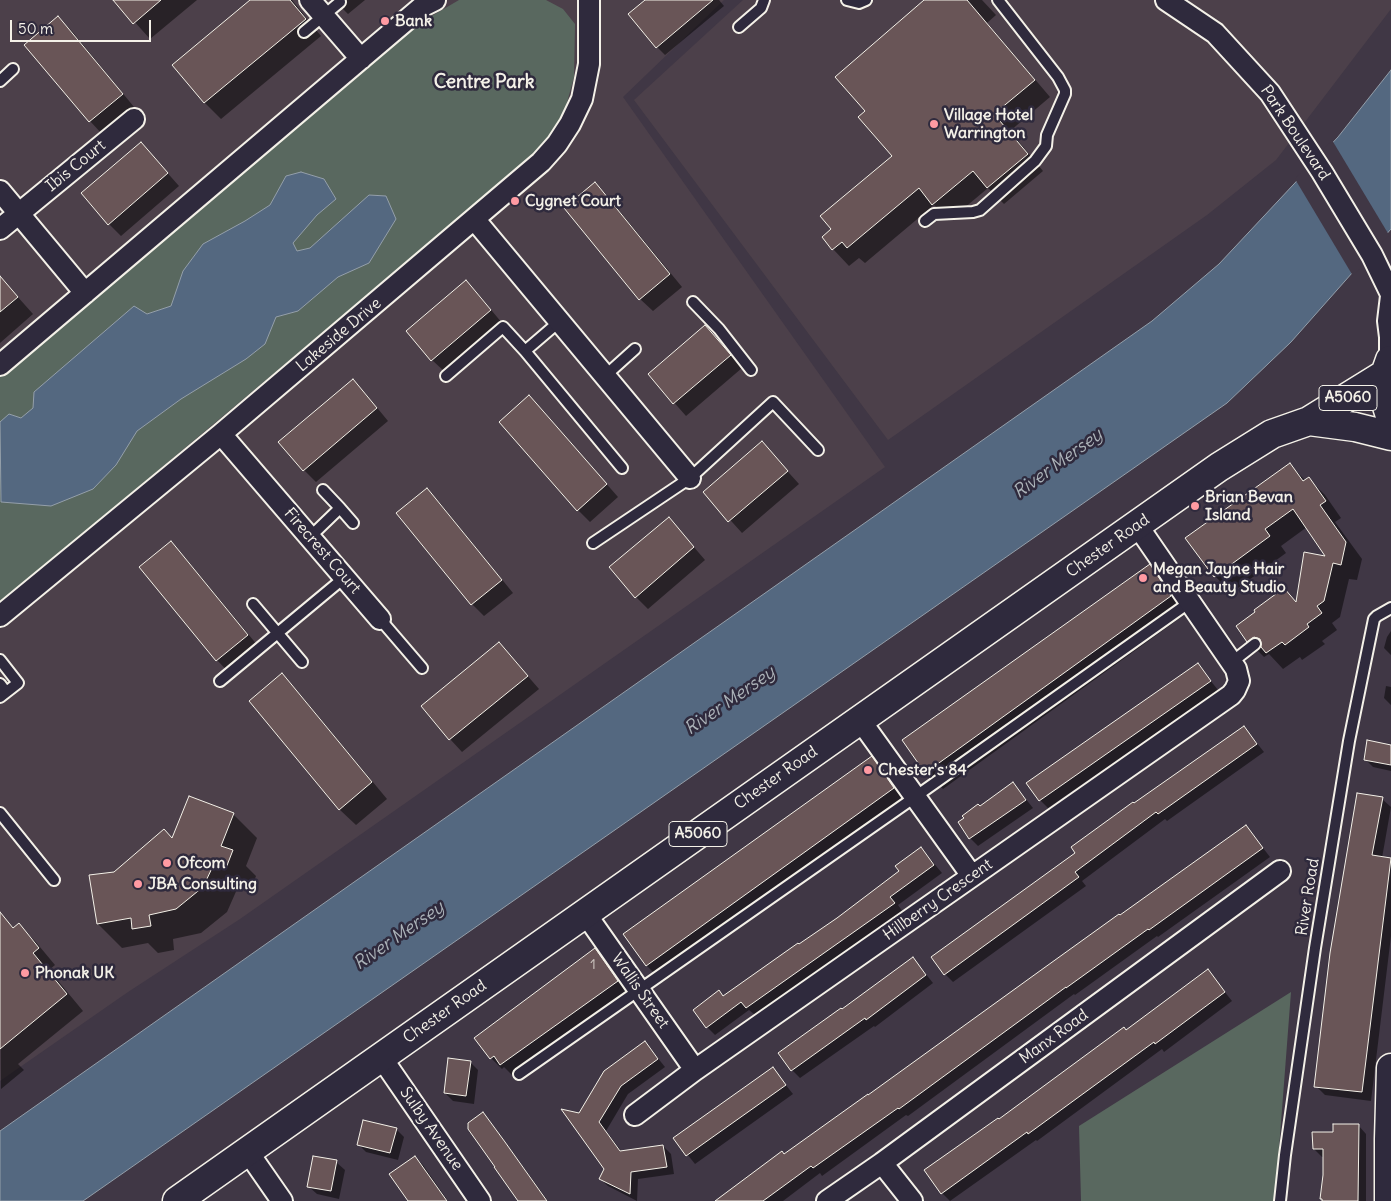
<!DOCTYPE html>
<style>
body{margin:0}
#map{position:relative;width:1391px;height:1201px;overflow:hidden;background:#403745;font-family:Delius,sans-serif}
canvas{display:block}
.scale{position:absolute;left:10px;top:20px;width:141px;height:22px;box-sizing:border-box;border:2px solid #f4f1e8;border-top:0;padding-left:6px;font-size:15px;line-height:18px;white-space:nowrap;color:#f4f1e8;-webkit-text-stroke:4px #2f2a3d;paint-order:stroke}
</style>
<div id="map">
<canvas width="1391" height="1201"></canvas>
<div class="scale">50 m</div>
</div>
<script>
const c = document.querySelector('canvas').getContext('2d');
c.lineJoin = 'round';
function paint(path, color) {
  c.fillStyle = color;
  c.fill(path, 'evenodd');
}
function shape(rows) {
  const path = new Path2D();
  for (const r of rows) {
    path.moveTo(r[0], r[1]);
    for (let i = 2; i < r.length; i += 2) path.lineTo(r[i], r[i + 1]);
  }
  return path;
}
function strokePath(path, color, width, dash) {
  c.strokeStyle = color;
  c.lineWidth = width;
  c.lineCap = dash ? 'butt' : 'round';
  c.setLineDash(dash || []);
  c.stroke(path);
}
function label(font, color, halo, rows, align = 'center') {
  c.font = font + ' Delius,sans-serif';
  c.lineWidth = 5;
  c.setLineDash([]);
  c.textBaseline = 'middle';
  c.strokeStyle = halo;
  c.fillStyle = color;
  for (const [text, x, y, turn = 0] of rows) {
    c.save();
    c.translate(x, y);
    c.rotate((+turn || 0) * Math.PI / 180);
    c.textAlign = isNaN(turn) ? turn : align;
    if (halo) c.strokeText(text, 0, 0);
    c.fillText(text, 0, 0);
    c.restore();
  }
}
paint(shape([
 [0,0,724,0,623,97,885,467,240,919,128,992,0,1081],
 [743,0,1391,0,1391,9,1276,160,1207,215,888,440,634,100]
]), '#4c404a');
paint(shape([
 [459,0,546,0,563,9,575,24,574,77,565,110,549,138,531,158,1,602,0,600,0,375,360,75,418,24],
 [1291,992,1275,1201,1081,1201,1079,1126]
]), '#59685f');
const water = shape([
 [1391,70,1391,229,1291,342,1227,403,83,1201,0,1201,0,1131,1152,321,1219,264,1338,137,1391,70],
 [301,172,324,179,336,199,317,215,293,243,297,251,310,248,369,195,386,196,396,219,369,263,338,277,298,311,276,317,265,344,246,359,181,399,137,431,116,465,93,489,51,506,1,502,0,422,9,414,21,418,33,408,34,392,134,306,147,314,171,306,183,271,203,244,245,221,270,205,286,176,301,172]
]);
paint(water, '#546880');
strokePath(water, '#949faa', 1);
paint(shape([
 [1332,140,1389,235,1353,276,1295,179]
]), '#403745');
paint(shape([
 [115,0,197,0,150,39],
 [252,0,292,0,321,36,221,119,205,103,174,65],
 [334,0,365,0,348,14],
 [647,0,719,0,724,6,665,55,657,47],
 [926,0,982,0,996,15,987,23,1050,97,1010,131,1043,171,1004,204,988,188,950,220,934,205,865,263,859,258,849,266,833,249,833,229,893,156,867,112],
 [58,18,71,30,134,107,102,134,90,121],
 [141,143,179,186,121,236,109,224],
 [595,184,607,196,682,287,653,311,640,299],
 [0,277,33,314,0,343],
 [478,294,502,323,445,372,432,360],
 [705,326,742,368,686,416,649,374],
 [365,393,388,421,316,482,304,470],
 [541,409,618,497,590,522,578,510],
 [762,443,799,484,742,533,705,492],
 [1290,465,1306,481,1309,479,1325,495,1341,518,1335,522,1362,559,1357,580,1349,579,1340,617,1332,623,1337,630,1322,641,1325,644,1302,660,1300,657,1283,669,1269,654,1264,657,1248,641,1297,604,1328,558,1307,527,1281,546,1286,553,1231,593,1215,576,1187,538],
 [426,490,439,502,513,593,484,616,472,604],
 [669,518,705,560,648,609,636,597],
 [171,543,187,560,263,652,233,677,217,660],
 [1149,566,1166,582,1187,613,943,789,926,772,904,740],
 [1391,631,1391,655,1384,648,1387,637],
 [499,643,539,689,462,752,450,739,423,706],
 [1198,665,1218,690,1048,808,1040,800,1028,784],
 [282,675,298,692,387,799,356,825,339,809],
 [1386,686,1391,687,1391,705,1384,698],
 [1244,727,1264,752,1167,821,1165,819,1082,881,1086,886,953,982,945,974,1134,805],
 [1391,743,1391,771,1373,767,1365,759,1390,746],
 [871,758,888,775,910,805,663,982,647,966,624,934],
 [1013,783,1033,808,978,846,970,838,960,823],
 [1382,799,1391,807,1382,858,1391,860,1391,936,1371,1101,1325,1095,1316,1086],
 [233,814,257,838,246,866,256,876,250,892,238,887,227,912,201,933,173,939,174,950,158,953,148,943,122,948,98,924,115,873,173,840],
 [1246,826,1270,857,1158,937,1157,936,1075,995,1074,994,908,1116,906,1115,822,1176,820,1173,783,1201,717,1201,784,1155],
 [921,848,942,873,898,905,903,912,755,1015,749,1010,715,1035,707,1027,724,997,799,946,901,872],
 [0,914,14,928,18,925,35,941,55,965,49,970,83,1011,18,1064,24,1070,1,1089],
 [595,950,606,960,628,992,512,1075,504,1067,502,1069,491,1058],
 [913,958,933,983,875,1027,874,1026,800,1078,792,1070,841,1010],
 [1208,971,1232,1001,1164,1052,1162,1049,1037,1141,1036,1140,950,1201,942,1193,926,1171,1126,1031],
 [645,1042,665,1067,628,1094,606,1131,622,1152,663,1146,671,1154,674,1174,638,1179,637,1201,608,1186,600,1179,605,1169,579,1114],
 [470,1062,478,1070,474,1104,453,1101,445,1093],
 [773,1069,793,1094,695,1164,675,1139],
 [483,1113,490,1121,548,1201,521,1201,467,1125],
 [1358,1125,1366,1134,1366,1201,1324,1201,1324,1157,1322,1157,1314,1149,1334,1133],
 [396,1129,404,1137,398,1160,366,1152,358,1144],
 [415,1157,423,1165,448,1201,410,1201],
 [336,1162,345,1170,339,1199,317,1194,308,1186]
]), '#0007');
const building = shape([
 [113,0,161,0,133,24,113,0],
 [250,0,290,0,306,19,204,103,172,65,250,0],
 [645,0,713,0,656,48,628,14,645,0],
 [924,0,967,0,1035,80,994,114,1028,154,987,188,973,171,932,205,919,188,847,248,842,242,832,250,822,237,831,229,820,216,892,156,858,117,865,111,835,77,924,0],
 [58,16,123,94,89,122,24,45,58,16],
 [141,142,168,173,108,225,81,193,141,142],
 [595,182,670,274,639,300,564,208,595,182],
 [0,276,18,297,0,312,0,276],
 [466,280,491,310,431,361,406,331,466,280],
 [705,325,731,355,673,404,648,374,705,325],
 [353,379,377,408,303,471,278,442,353,379],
 [529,395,607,484,577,511,499,422,529,395],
 [762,441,788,471,728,522,703,492,762,441],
 [1290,463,1303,481,1309,477,1326,501,1320,505,1346,542,1341,565,1333,563,1324,601,1317,606,1322,613,1307,624,1309,627,1285,645,1282,642,1266,653,1261,647,1260,639,1254,637,1247,642,1236,626,1255,612,1254,610,1284,588,1296,602,1304,552,1325,556,1293,509,1265,529,1270,536,1214,577,1185,538,1290,463],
 [427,488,502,580,471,605,396,513,427,488],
 [669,517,694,547,635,598,609,567,669,517],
 [171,541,248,635,216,661,139,567,171,541],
 [1150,564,1171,596,925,773,902,740,1150,564],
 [499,642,528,676,449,740,421,706,499,642],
 [1198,663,1211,681,1039,801,1026,783,1198,663],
 [282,673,372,782,339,810,249,701,282,673],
 [1244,726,1257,744,1158,814,1156,812,1075,872,1079,877,944,975,931,957,1075,853,1071,847,1133,802,1134,803,1244,726],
 [1367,740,1391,745,1391,765,1364,760,1367,740],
 [872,756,894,788,646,966,623,934,872,756],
 [1013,782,1026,800,969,839,958,822,964,818,962,816,978,804,980,806,1013,782],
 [1357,793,1383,797,1372,855,1391,858,1362,1092,1314,1087,1330,953,1357,793],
 [189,796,234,813,221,846,233,850,226,868,214,864,203,887,176,909,149,915,151,926,132,929,131,918,97,924,89,875,114,872,164,829,172,838,189,796],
 [1246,825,1263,848,1149,930,1148,929,1066,988,1066,987,899,1109,898,1108,813,1168,811,1166,763,1201,715,1201,782,1151,784,1154,868,1094,868,1095,1037,973,1119,914,1120,915,1246,825],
 [921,847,934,865,890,897,895,903,746,1008,741,1002,706,1028,693,1010,719,990,723,996,798,943,799,944,837,918,899,871,895,866,921,847],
 [0,912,13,928,19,923,39,948,33,953,67,994,0,1049,0,912],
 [595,948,618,981,500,1065,494,1056,490,1059,474,1038,595,948],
 [913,957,926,975,866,1020,865,1018,791,1071,778,1053,841,1008,842,1009,913,957],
 [1208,969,1225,992,1155,1044,1154,1042,1028,1134,1027,1132,941,1194,924,1170,998,1118,999,1119,1124,1027,1126,1030,1208,969],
 [645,1041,658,1059,621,1086,599,1122,620,1151,663,1145,667,1167,631,1172,630,1194,599,1179,604,1169,561,1109,579,1113,604,1071,645,1041],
 [448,1058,471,1061,466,1096,444,1093,448,1058],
 [773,1067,786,1085,686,1156,673,1138,773,1067],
 [483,1112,505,1142,547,1201,518,1201,494,1167,495,1167,468,1129,468,1123,483,1112],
 [363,1120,397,1128,390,1153,357,1145,363,1120],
 [1333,1124,1359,1124,1358,1201,1322,1201,1322,1199,1320,1199,1323,1175,1323,1149,1313,1149,1312,1132,1333,1132,1333,1124],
 [313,1156,337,1160,331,1191,307,1187,313,1156],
 [415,1156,447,1201,408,1201,389,1174,415,1156]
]);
paint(building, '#695557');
strokePath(building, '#f4f1e8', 1);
const service = shape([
 [847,0,859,3,866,0],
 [739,27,761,8,764,0],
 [304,32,340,2],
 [0,81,13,69],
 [925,221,934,214,973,212,980,210,1035,161,1046,146,1047,135,1065,94,1065,90,1058,77,998,0],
 [693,302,719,329,751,370],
 [560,321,525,351,622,468],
 [446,376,503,327,525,351],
 [605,376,635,349],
 [340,508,353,523],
 [310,537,340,508,323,490],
 [593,543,690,478,773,402,818,450],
 [253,604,302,662],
 [380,619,422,668],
 [0,660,18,683,0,697],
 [1232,662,1255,644],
 [220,681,345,577],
 [0,684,6,692],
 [0,813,54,880],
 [519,1074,915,797,1190,602],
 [1280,1201,1285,1155,1315,948,1349,741,1374,619,1377,616,1391,608]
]);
const minor = shape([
 [310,0,361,59],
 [1166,0,1215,33,1270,93,1322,172,1372,255,1391,294],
 [0,191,85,293],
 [475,220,690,478],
 [0,229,134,119],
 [1390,360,1390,337,1388,321,1391,296],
 [0,365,423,6,435,0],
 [221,434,380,619],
 [0,616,221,434,541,162,557,144,570,124,582,99,589,64,589,0],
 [860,720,972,876],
 [585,913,695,1070],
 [381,1057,480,1201],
 [635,1115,695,1070,1231,695,1235,690,1239,681,1236,669,1137,525],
 [248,1152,282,1201],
 [882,1163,912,1201],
 [827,1201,882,1163,1280,871]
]);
const trunk = shape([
 [1390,360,1385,374,1384,397,1391,419],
 [1309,421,1355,427,1391,436],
 [177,1201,1219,467,1272,434,1309,421,1385,374],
 [1389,1201,1389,1139,1391,1068]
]);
strokePath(service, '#f4f1e8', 14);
strokePath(minor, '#f4f1e8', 24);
strokePath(trunk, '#f4f1e8', 31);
strokePath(service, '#2f2a3d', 10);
strokePath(minor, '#2f2a3d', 20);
strokePath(trunk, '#2f2a3d', 28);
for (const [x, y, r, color] of [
 [385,21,5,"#ff9aa2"],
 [934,124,5,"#ff9aa2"],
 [515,201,5,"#ff9aa2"],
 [1195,506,5,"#ff9aa2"],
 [1143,578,5,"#ff9aa2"],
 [868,770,5,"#ff9aa2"],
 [167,863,5,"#ff9aa2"],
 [138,884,5,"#ff9aa2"],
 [25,973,5,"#ff9aa2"]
]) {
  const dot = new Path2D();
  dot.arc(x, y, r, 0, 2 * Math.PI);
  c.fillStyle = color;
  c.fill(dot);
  strokePath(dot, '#2f2a3d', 2);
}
label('14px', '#d1cac4', null, [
 ["1",593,965]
]);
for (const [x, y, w] of [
 [1348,398,58],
 [698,834,58]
]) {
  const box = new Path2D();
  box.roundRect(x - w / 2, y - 12.5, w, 25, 4);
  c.fillStyle = '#2f2a3d';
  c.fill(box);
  strokePath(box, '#f4f1e8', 1);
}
label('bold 15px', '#f4f1e8', null, [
 ["A5060",1348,398],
 ["A5060",698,834]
]);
label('bold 16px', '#f4f1e8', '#2f2a3d', [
 ["Bank",395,21],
 ["Village Hotel",944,115],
 ["Warrington",944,133],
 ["Cygnet Court",525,201],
 ["Brian Bevan",1205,497],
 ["Island",1205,515],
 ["Megan Jayne Hair",1153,569],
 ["and Beauty Studio",1153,587],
 ["Chester's 84",878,770],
 ["Ofcom",177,863],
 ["JBA Consulting",148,884],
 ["Phonak UK",35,973]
], 'left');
label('16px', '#f4f1e8', '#2f2a3d', [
 ["Park Boulevard",1295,133,56],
 ["Ibis Court",76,166,-39],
 ["Lakeside Drive",339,335,-40],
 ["Chester Road",1108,546,-35],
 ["Firecrest Court",322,551,49],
 ["Chester Road",776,778,-35],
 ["River Road",1308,897,-81],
 ["Hillberry Crescent",938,900,-35],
 ["Wallis Street",640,991,55],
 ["Chester Road",445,1012,-35],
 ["Manx Road",1054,1037,-36],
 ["Sulby Avenue",431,1129,55]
]);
label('italic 18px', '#acb3b9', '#2f2a3d', [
 ["River Mersey",1058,464,-36],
 ["River Mersey",730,701,-35],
 ["River Mersey",399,936,-35]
]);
label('bold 19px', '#f4f1e8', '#2f2a3d', [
 ["Centre Park",484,83]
]);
</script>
